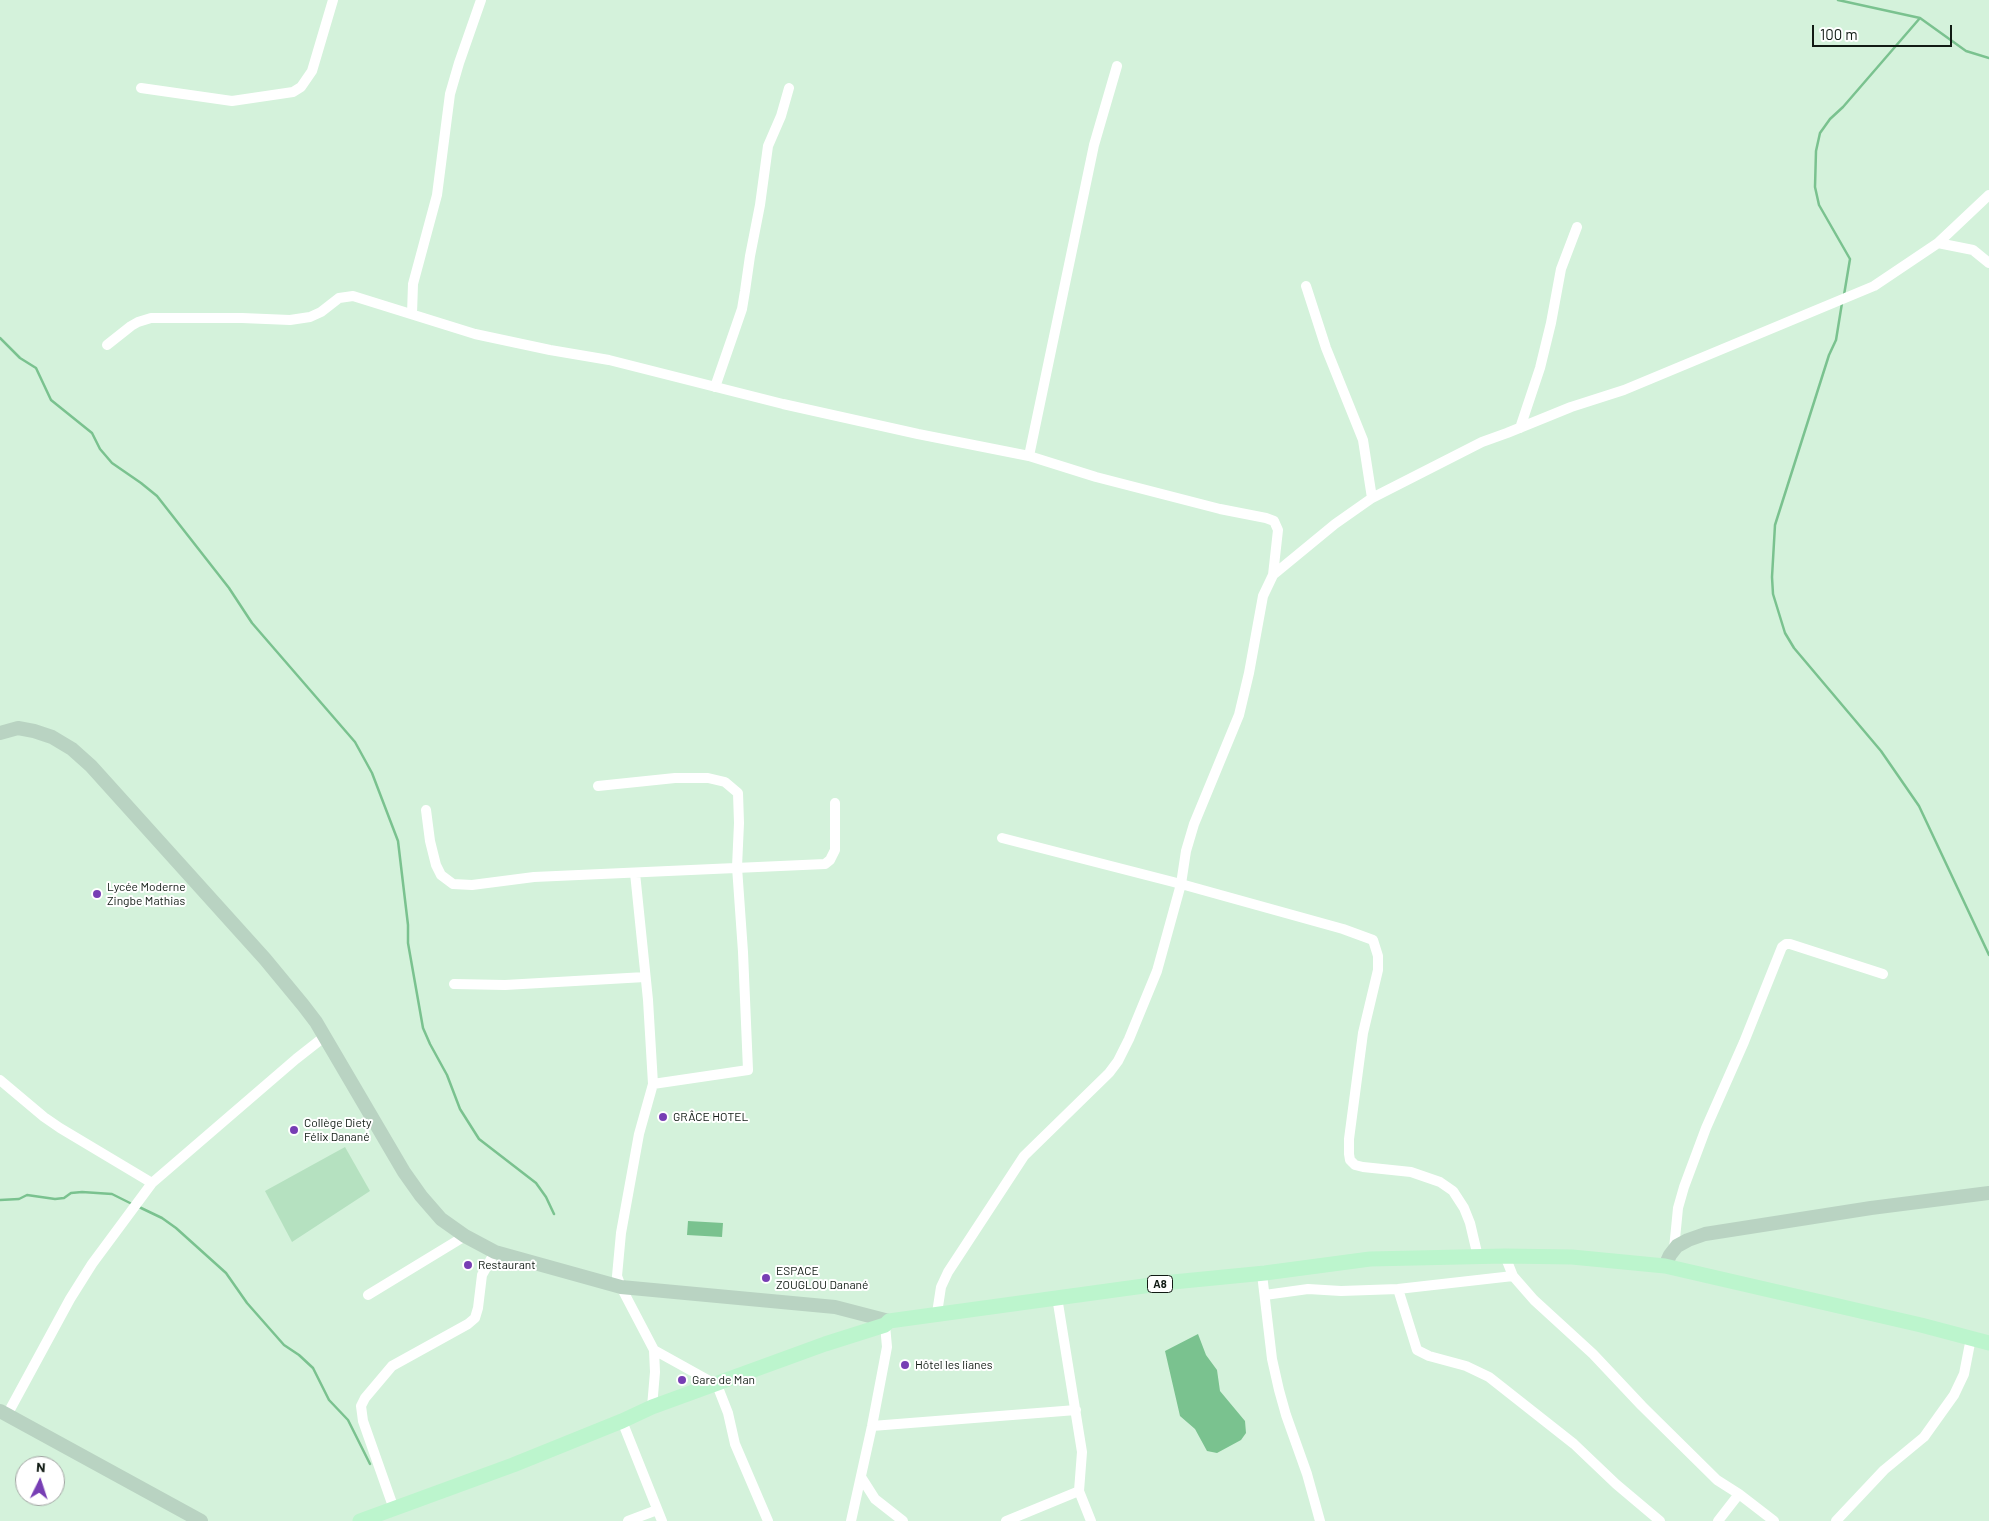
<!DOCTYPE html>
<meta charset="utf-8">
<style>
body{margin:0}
#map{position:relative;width:1989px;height:1521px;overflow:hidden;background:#d4f2db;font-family:Barlow,sans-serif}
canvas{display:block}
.north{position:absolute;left:15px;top:1456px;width:50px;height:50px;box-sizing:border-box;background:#fff;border:1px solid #a0a4a1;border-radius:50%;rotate:4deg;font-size:14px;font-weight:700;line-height:20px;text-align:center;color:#111b14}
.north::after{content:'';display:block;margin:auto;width:18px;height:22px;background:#773eb4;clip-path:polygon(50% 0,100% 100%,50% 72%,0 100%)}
.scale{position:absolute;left:1812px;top:25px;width:140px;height:22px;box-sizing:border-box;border:2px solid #111b14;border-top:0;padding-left:6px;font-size:15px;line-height:18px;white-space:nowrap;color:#111b14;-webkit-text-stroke:4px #fff;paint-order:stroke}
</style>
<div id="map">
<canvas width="1989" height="1521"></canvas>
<div class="north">N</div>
<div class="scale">100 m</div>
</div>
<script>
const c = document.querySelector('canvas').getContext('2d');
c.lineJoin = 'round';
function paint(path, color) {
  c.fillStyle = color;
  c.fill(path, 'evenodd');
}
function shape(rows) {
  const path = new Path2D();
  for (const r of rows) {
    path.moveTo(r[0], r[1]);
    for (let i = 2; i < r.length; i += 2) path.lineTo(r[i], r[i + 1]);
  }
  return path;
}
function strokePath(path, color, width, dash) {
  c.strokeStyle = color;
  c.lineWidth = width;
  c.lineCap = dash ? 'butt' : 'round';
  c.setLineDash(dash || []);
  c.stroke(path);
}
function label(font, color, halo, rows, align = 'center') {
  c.font = font + ' Barlow,sans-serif';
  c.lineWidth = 4;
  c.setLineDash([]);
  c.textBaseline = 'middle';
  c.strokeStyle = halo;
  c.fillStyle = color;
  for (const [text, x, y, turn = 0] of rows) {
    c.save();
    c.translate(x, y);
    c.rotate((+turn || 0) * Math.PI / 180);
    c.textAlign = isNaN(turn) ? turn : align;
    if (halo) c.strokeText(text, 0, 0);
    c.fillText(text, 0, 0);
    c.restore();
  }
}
paint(shape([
 [345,1147,370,1191,292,1242,265,1191]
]), '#b5e1c0');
paint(shape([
 [688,1221,723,1223,722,1237,687,1235],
 [1198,1334,1206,1355,1217,1370,1220,1391,1245,1421,1246,1433,1241,1440,1217,1453,1207,1451,1195,1429,1180,1416,1165,1351]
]), '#7ac28f');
strokePath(shape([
 [1838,0,1920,18,1966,51,1989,58],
 [1844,295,1850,259,1819,205,1815,187,1816,151,1820,133,1830,119,1843,107,1920,18],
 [1842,303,1836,340,1829,355,1775,525,1772,577,1773,594,1785,633,1794,648,1881,751,1919,806,1989,955],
 [0,338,20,358,36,368,51,400,92,433,100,449,112,463,141,483,157,496,229,588,252,623,355,742,372,773,398,841,408,925,408,943,423,1028,430,1044,447,1075,460,1109,479,1139,536,1183,546,1197,554,1214],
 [0,1200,19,1199,27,1195,55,1199,64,1198,71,1193,82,1192,112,1194,134,1205],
 [139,1207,162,1218,176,1228,226,1273,247,1303,284,1345,299,1355,313,1368,329,1400,348,1420,370,1464]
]), '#7ac28f', 2.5);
strokePath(shape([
 [141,88,232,101,293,92,301,87,312,71,333,0],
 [1938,243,1973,250,1989,263],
 [1306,286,1326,348,1363,440,1372,498],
 [412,314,413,284,437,195,450,94,459,63,481,0],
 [107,345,131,326,138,322,151,318,242,318,290,320,310,317,321,312,339,298,353,296,475,334,550,350,609,360,783,404,918,434,1029,456,1096,477,1220,509,1266,518,1274,521,1278,530,1273,575],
 [715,387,742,309,745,291,750,256,760,205,768,146,781,116,789,88],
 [1520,428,1540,368,1551,323,1561,269,1577,227],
 [1029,456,1094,145,1117,66],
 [598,786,675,778,708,778,725,782,738,793,739,823,737,867,743,952,748,1070,653,1084,639,1134,621,1233,617,1276,621,1287,654,1350,655,1372,652,1407],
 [426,810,430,841,436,865,441,875,453,884,472,885,534,877,825,864,830,860,835,850,835,803],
 [1002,838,1181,884,1343,929,1373,940,1378,956,1378,970,1363,1033,1349,1139,1349,1154,1350,1160,1355,1165,1363,1167,1411,1172,1440,1182,1453,1191,1464,1208,1470,1223,1478,1257],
 [635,873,648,1000,653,1084],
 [454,984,505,985,645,977],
 [0,1080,44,1117,60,1128,152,1183],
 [1674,1249,1678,1208,1684,1187,1706,1128,1744,1042,1782,947,1786,944,1790,944,1883,974],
 [1505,1256,1513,1276,1534,1300,1593,1354,1642,1406,1717,1480,1739,1494,1774,1521],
 [1262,1274,1272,1359,1279,1390,1286,1415,1307,1474,1320,1521],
 [1398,1289,1417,1350,1429,1356,1466,1366,1489,1377,1574,1444,1616,1484,1660,1521],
 [368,1295,465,1236],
 [1265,1295,1308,1289,1341,1291,1398,1289,1513,1276],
 [937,1313,941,1287,948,1272,1024,1156,1109,1073,1118,1061,1129,1039,1157,971,1181,884,1186,851,1194,824,1239,715,1249,673,1263,596,1273,575,1335,524,1372,498,1482,442,1507,433,1571,407,1624,390,1874,286,1938,243,1989,195],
 [654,1350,717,1385,728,1413,735,1444,768,1521],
 [7,1415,70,1299,92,1264,152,1183,296,1059,324,1037],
 [622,1421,662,1521],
 [872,1426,1076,1410],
 [861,1477,875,1499,903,1521],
 [1079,1491,1091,1521],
 [394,1509,363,1421,361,1406,365,1398,392,1366,468,1324,475,1318,478,1308,482,1275,495,1252],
 [628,1521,657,1510],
 [851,1521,872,1426,887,1347,885,1325],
 [1006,1521,1079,1491,1082,1452,1057,1297],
 [1718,1521,1739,1494],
 [1836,1521,1884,1470,1924,1437,1954,1395,1964,1374,1971,1338]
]), '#fff', 10);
strokePath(shape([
 [0,733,18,728,34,731,52,737,72,749,91,766,265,959,303,1005,316,1022,404,1172,421,1196,441,1219,465,1236,495,1252,621,1287,835,1307,889,1321],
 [1665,1266,1670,1255,1677,1246,1688,1240,1705,1234,1871,1208,1989,1193],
 [0,1411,201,1521]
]), '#b9d3c2', 14);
strokePath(shape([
 [360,1521,513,1465,622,1421,652,1407,825,1344,885,1325,889,1321,1173,1282,1265,1273,1370,1259,1505,1256,1572,1257,1665,1266,1921,1325,1989,1343]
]), '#bcf5cd', 15);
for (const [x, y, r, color] of [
 [97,894,5,"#773eb4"],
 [663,1117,5,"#773eb4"],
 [294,1130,5,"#773eb4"],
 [468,1265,5,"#773eb4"],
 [766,1278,5,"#773eb4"],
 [905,1365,5,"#773eb4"],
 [682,1380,5,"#773eb4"]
]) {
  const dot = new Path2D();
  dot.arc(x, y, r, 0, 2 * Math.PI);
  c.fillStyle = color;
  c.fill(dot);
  strokePath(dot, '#fff', 2);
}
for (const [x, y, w] of [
 [1160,1284,25]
]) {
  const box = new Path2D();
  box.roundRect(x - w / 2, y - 8.5, w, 17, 4);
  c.fillStyle = '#fff';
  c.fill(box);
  strokePath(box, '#111b14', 1);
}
label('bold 11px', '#111b14', null, [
 ["A8",1160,1284]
]);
label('12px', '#111b14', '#fff', [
 ["Lycée Moderne",107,887],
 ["Zingbe Mathias",107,901],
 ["GRÂCE HOTEL",673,1117],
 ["Collège Diety",304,1123],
 ["Félix Danané",304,1137],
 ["Restaurant",478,1265],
 ["ESPACE",776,1271],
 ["ZOUGLOU Danané",776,1285],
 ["Hôtel les lianes",915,1365],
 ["Gare de Man",692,1380]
], 'left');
</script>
